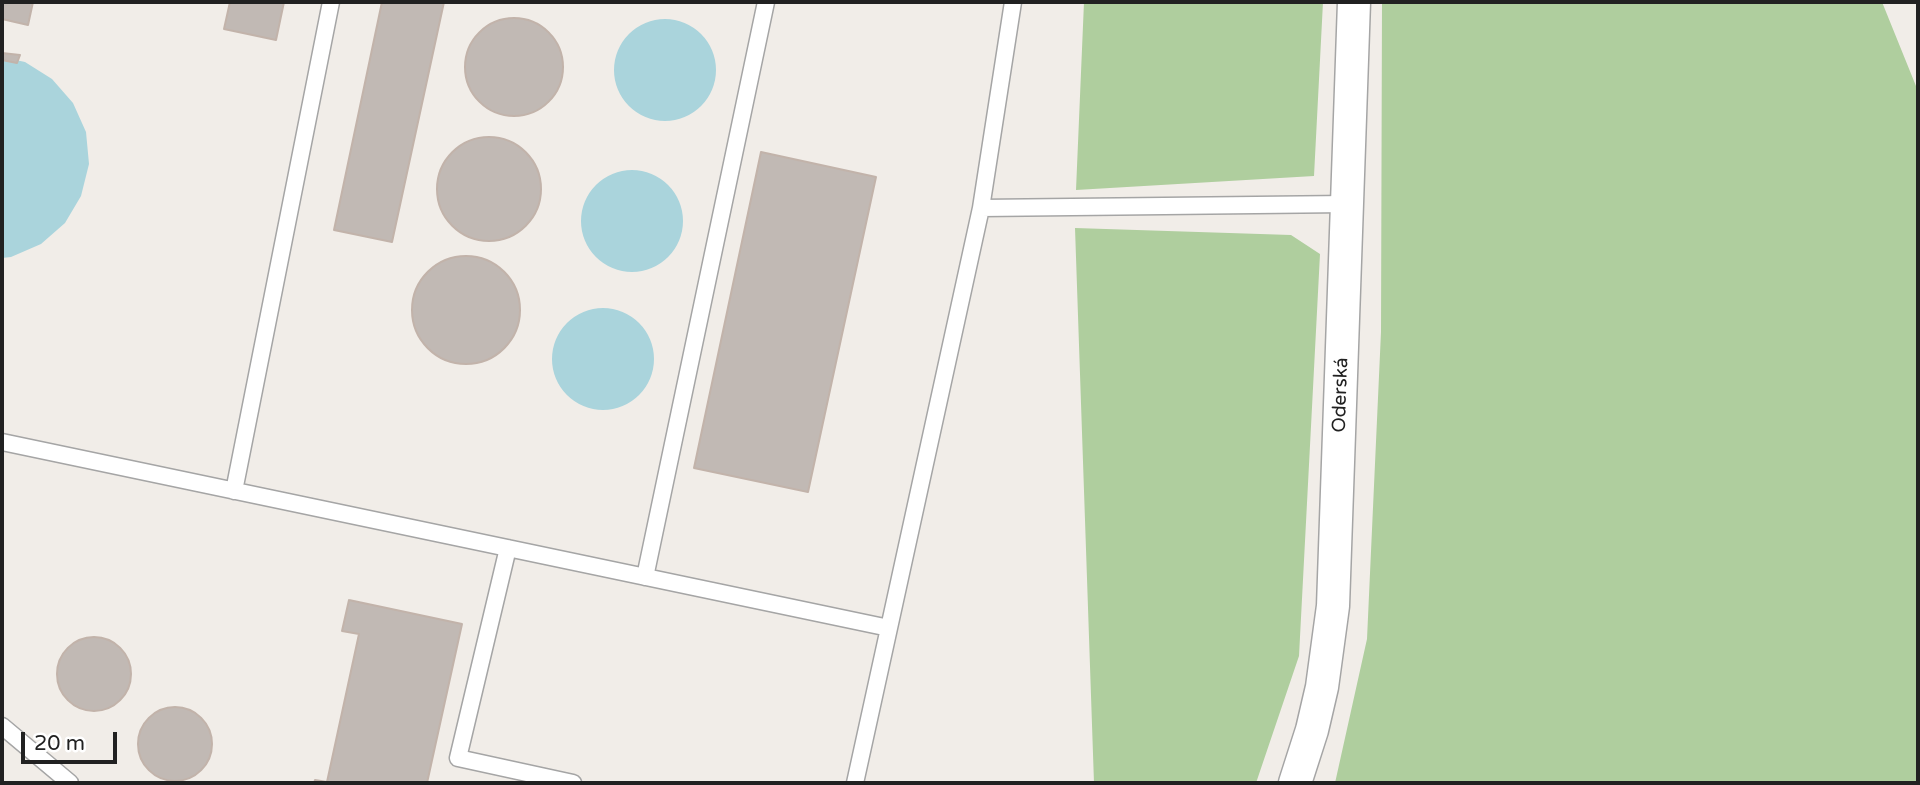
<!DOCTYPE html>
<meta charset="utf-8">
<style>
body{margin:0}
#map{position:relative;width:1920px;height:785px;overflow:hidden;background:#f1ede8;font-family:"Varela Round",sans-serif}
canvas{display:block}
.frame{position:absolute;inset:0;border:4px solid #212121;pointer-events:none}
.scale{position:absolute;left:21px;top:732px;width:96px;height:32px;box-sizing:border-box;border:4px solid #212121;border-top:0;padding-left:9px;font-size:21px;line-height:24px;white-space:nowrap;color:#212121;-webkit-text-stroke:5px #fff;paint-order:stroke}
</style>
<div id="map">
<canvas width="1920" height="785"></canvas>
<div class="frame"></div>
<div class="scale">20 m</div>
</div>
<script>
const c = document.querySelector('canvas').getContext('2d');
c.lineJoin = 'round';
function paint(path, color) {
  c.fillStyle = color;
  c.fill(path, 'evenodd');
}
function shape(rows) {
  const path = new Path2D();
  for (const r of rows) {
    if (r.length === 3) {
      path.moveTo(r[0] + r[2], r[1]);
      path.arc(r[0], r[1], r[2], 0, 2 * Math.PI);
      continue;
    }
    path.moveTo(r[0], r[1]);
    for (let i = 2; i < r.length; i += 2) path.lineTo(r[i], r[i + 1]);
  }
  return path;
}
function strokePath(path, color, width, dash) {
  c.strokeStyle = color;
  c.lineWidth = width;
  c.lineCap = dash ? 'butt' : 'round';
  c.setLineDash(dash || []);
  c.stroke(path);
}
function label(font, color, halo, rows, align = 'center') {
  c.font = font + ' "Varela Round",sans-serif';
  c.lineWidth = 7;
  c.setLineDash([]);
  c.textBaseline = 'middle';
  c.strokeStyle = halo;
  c.fillStyle = color;
  for (const [text, x, y, turn = 0] of rows) {
    c.save();
    c.translate(x, y);
    c.rotate((+turn || 0) * Math.PI / 180);
    c.textAlign = isNaN(turn) ? turn : align;
    if (halo) c.strokeText(text, 0, 0);
    c.fillText(text, 0, 0);
    c.restore();
  }
}
paint(shape([
 [1084,2,1323,2,1314,176,1076,190],
 [1382,2,1882,2,1918,91,1918,783,1335,783,1367,639,1381,332],
 [1075,228,1291,235,1320,254,1299,656,1256,783,1094,783]
]), '#afce9e');
paint(shape([
 [665,70,51],
 [2,57,25,62,52,79,73,103,86,132,89,164,81,196,65,223,41,244,11,257,2,258],
 [632,221,51],
 [603,359,51]
]), '#aad4dc');
const building = shape([
 [2,2,33,2,28,25,2,19,2,2],
 [230,2,284,2,276,40,224,29,230,2],
 [382,2,444,2,392,242,334,230,382,2],
 [514,67,49],
 [2,53,20,55,17,63,2,60,2,53],
 [489,189,52],
 [761,152,876,177,808,492,694,468,761,152],
 [466,310,54],
 [349,600,462,624,427,783,314,783,315,780,327,782,359,634,342,631,349,600],
 [94,674,37],
 [175,744,37]
]);
paint(building, '#c1b9b4');
strokePath(building, '#c2b3aa', 2);
const service = shape([
 [981,208,1347,204],
 [2,442,889,628,981,208,1013,2],
 [234,491,331,2],
 [508,548,458,758,573,783],
 [645,577,766,2],
 [2,726,70,783],
 [855,783,889,628]
]);
const minor = shape([
 [1295,783,1312,730,1322,687,1333,606,1354,2]
]);
strokePath(service, '#a5a5a5', 19);
strokePath(minor, '#a5a5a5', 35);
strokePath(service, '#fff', 16);
strokePath(minor, '#fff', 32);
label('19px', '#212121', '#fff', [
 ["Oderská",1341,395,-88]
]);
</script>
